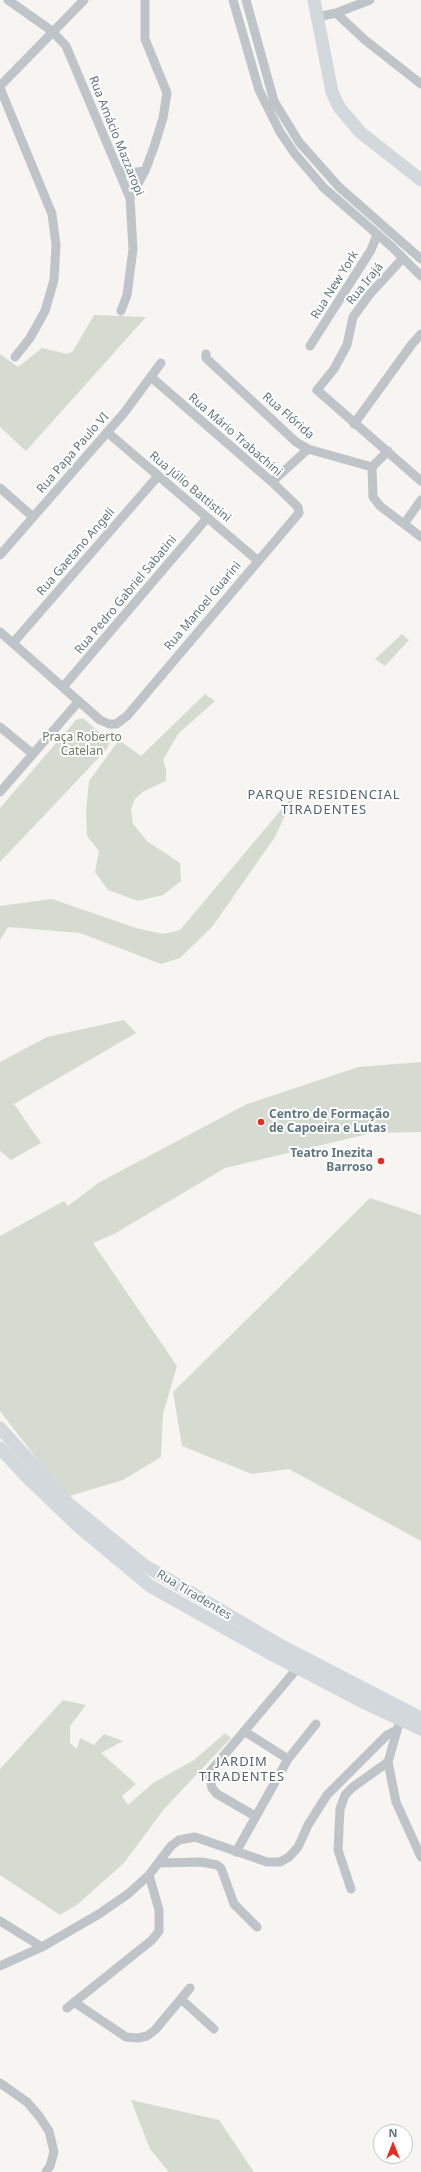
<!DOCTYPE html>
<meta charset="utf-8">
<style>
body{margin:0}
#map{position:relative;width:421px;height:2172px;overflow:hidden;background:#f6f5f2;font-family:"Noto Sans",sans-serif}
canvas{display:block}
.north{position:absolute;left:373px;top:2124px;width:40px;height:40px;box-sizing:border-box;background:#fff;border:1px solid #bfc8cb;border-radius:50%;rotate:0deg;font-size:11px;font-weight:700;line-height:16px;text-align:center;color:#60767e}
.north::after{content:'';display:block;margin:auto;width:14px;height:18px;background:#e82d20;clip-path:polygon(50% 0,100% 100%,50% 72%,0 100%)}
</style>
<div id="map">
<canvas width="421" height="2172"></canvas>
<div class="north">N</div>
</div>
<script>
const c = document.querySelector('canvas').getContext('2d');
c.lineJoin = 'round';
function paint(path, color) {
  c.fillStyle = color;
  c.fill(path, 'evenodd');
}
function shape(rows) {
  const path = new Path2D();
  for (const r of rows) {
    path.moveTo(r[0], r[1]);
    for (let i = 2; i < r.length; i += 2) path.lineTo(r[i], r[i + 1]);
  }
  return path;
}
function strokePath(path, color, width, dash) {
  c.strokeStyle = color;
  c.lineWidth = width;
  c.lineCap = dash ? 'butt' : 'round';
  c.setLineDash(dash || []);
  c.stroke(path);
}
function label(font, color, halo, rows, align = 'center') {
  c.font = font + ' "Noto Sans",sans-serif';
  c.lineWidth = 4;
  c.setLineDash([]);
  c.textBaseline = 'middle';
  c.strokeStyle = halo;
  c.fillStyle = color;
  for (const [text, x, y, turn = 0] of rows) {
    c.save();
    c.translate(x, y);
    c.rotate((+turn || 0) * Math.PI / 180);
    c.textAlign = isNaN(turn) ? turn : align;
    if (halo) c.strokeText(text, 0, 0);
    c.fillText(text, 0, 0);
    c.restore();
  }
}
paint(shape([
 [94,315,146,317,26,451,0,427,0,354,18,367,42,348,67,354,73,351],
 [402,634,409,640,385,666,375,659],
 [205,694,215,701,178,734,163,760,166,769,166,781,144,791,135,799,131,809,133,824,147,841,180,863,181,881,163,895,138,901,108,890,95,872,99,851,87,836,86,811,89,781,119,740,141,756],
 [83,718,110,742,106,750,0,862,0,808,76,720],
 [296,792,275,837,212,927,180,958,161,964,80,933,8,927,0,940,0,906,52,899,136,928,163,934,180,930],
 [124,1020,136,1033,14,1104,41,1143,11,1160,0,1151,0,1062,47,1037],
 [421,1062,421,1132,372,1133,225,1168,114,1234,93,1243,177,1366,163,1414,161,1457,123,1480,66,1497,0,1411,0,1236,64,1201,68,1206,98,1183,247,1104,358,1067],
 [370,1198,421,1215,421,1541,289,1469,252,1474,182,1446,173,1392],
 [63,1700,86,1705,70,1726,70,1743,77,1749,80,1738,94,1745,104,1734,123,1741,101,1753,136,1784,122,1796,128,1805,153,1783,194,1760,225,1733,231,1738,164,1809,124,1863,78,1904,60,1915,0,1875,0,1769],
 [131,2100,219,2120,254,2172,169,2172,150,2149]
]), '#d6dbd1');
strokePath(shape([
 [8,0,52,31,66,46,130,198,133,249,127,295,121,311],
 [233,0,259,90,280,132,295,154,324,188,392,247,421,276],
 [246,0,274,101,299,142,339,187,421,259],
 [336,13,365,40,421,84],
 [317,17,336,13,370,0],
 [0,86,84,0],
 [0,88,52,214,56,245,54,280,45,311,30,338,15,357],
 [118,170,129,173,145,171],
 [130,198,145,171,154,147,163,118,167,93,145,39,145,0],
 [403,258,370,294,353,317,347,345,334,369,317,390,421,481],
 [310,346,371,250,377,235],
 [206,354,206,358,296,442,308,449,372,467],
 [354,424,412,344,421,334],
 [107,432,257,560],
 [388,451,372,467,373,497,380,506,421,537],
 [272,482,308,449],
 [0,488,33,517],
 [404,524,421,500],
 [0,555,124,413,161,363],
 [0,632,100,720,109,724,116,724,127,716,299,513,298,507,272,482,151,377],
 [13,643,158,476],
 [63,687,207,518],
 [0,727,33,754],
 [0,792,79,701],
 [244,1731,288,1759],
 [388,1762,396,1802,421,1857],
 [255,1816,217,1794,212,1788,209,1773,301,1664],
 [236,1852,288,1759,316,1724],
 [158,1863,202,1862,217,1865,221,1868,234,1904,257,1927],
 [351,1889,338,1850,340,1809,345,1795,353,1787,388,1762,398,1727],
 [0,1921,42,1947],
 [0,1966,42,1947,99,1914,128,1894,149,1875,171,1846,179,1840,195,1837,267,1862,280,1862,289,1857,298,1847,308,1825,327,1795,387,1735,397,1730],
 [181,1999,214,2029],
 [74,2002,126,2037,138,2038,147,2036,155,2030,190,1988],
 [67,2008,152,1940,159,1931,159,1910,149,1875],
 [0,2083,27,2102,39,2116,49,2131,54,2152,50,2166,46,2172]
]), '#bec4c7', 9);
strokePath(shape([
 [314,0,332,92,339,107,360,132,421,180],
 [0,1428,69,1504,144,1565,280,1645,421,1718],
 [0,1448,25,1475,79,1527,150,1586,273,1655,361,1701,421,1729]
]), '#d2d8db', 13);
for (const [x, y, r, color] of [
 [261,1122,4,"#e82d20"],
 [381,1161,4,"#e82d20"]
]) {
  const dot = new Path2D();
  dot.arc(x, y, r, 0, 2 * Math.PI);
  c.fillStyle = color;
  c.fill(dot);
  strokePath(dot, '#fff', 1.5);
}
label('12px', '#60767e', '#fff', [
 ["Rua Amácio Mazzaropi",116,136,68],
 ["Rua Irajá",365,284,-51],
 ["Rua New York",335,285,-58],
 ["Rua Flórida",288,416,41],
 ["Rua Mário Trabachini",235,435,41],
 ["Rua Papa Paulo VI",73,453,-49],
 ["Rua Júlio Battistini",190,487,40],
 ["Rua Gaetano Angeli",76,552,-49],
 ["Rua Pedro Gabriel Sabatini",126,595,-50],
 ["Rua Manoel Guarini",203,606,-50],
 ["Rua Tiradentes",194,1595,31]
]);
label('12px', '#6c7b63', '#fff', [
 ["Praça Roberto",82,738],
 ["Catelan",82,752]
]);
label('bold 12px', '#60767e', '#fff', [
 ["Centro de Formação",269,1115],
 ["de Capoeira e Lutas",269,1129],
 ["Teatro Inezita",373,1154,"right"],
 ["Barroso",373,1168,"right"]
], 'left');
c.letterSpacing = '1px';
label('13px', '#526369', '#fff', [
 ["PARQUE RESIDENCIAL",324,795],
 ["TIRADENTES",324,810],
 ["JARDIM",242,1762],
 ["TIRADENTES",242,1777]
]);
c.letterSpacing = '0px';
</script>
